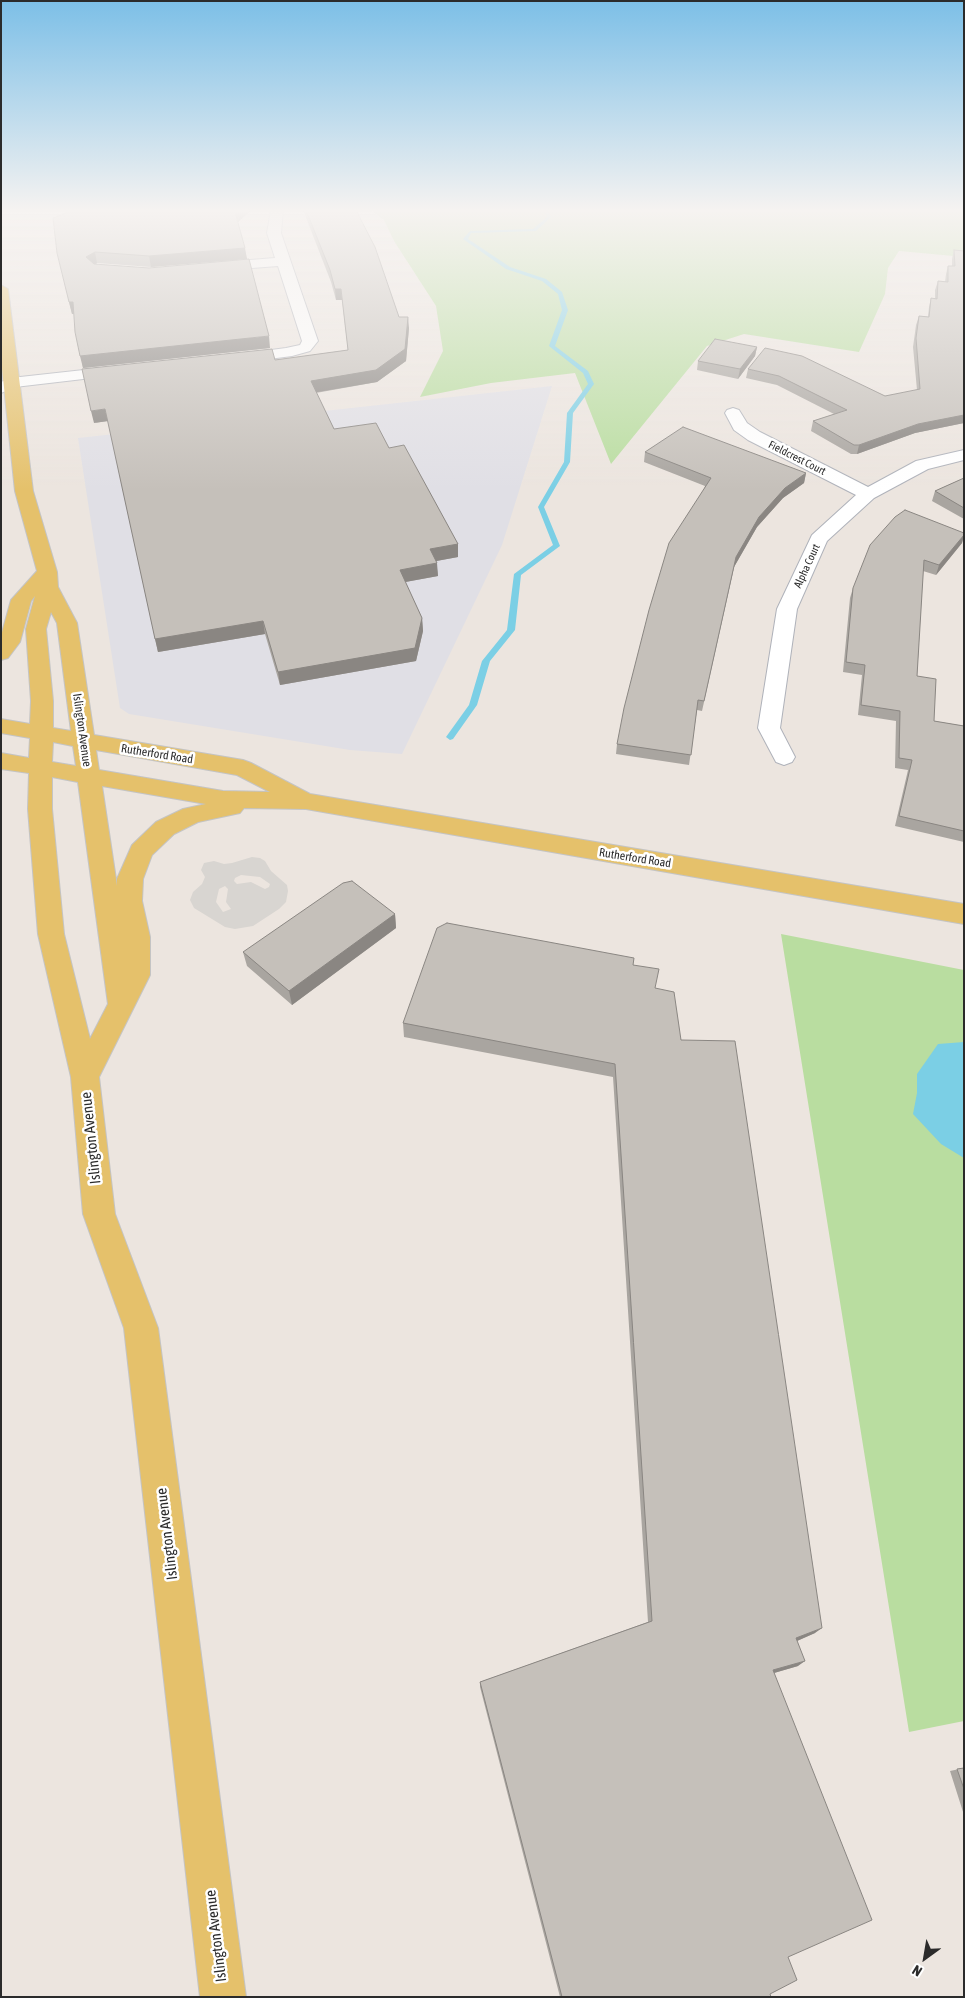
<!DOCTYPE html>
<style>
body{margin:0}
#map{position:relative;width:965px;height:1998px;overflow:hidden;background:#ece5df;font-family:"Asap Condensed",sans-serif}
canvas{display:block}
.frame{position:absolute;inset:0;border:2px solid #2b2b2b;pointer-events:none}
.north{position:absolute;left:900px;top:1933px;width:50px;height:50px;-webkit-text-stroke:4px #fff;paint-order:stroke;rotate:212deg;font-size:14px;font-weight:700;line-height:20px;text-align:center;color:#2b2b2b}
.north::after{content:'';display:block;margin:auto;width:18px;height:22px;background:#2b2b2b;clip-path:polygon(50% 0,100% 100%,50% 72%,0 100%)}
</style>
<div id="map">
<canvas width="965" height="1998"></canvas>
<div class="frame"></div>
<div class="north">N</div>
</div>
<script>
const c = document.querySelector('canvas').getContext('2d');
c.lineJoin = 'round';
function paint(path, color) {
  c.fillStyle = color;
  c.fill(path, 'evenodd');
}
function shape(rows) {
  const path = new Path2D();
  for (const r of rows) {
    path.moveTo(r[0], r[1]);
    for (let i = 2; i < r.length; i += 2) path.lineTo(r[i], r[i + 1]);
  }
  return path;
}
function strokePath(path, color, width, dash) {
  c.strokeStyle = color;
  c.lineWidth = width;
  c.lineCap = dash ? 'butt' : 'round';
  c.setLineDash(dash || []);
  c.stroke(path);
}
function label(font, color, halo, rows, align = 'center') {
  c.font = font + ' "Asap Condensed",sans-serif';
  c.lineWidth = 5;
  c.setLineDash([]);
  c.textBaseline = 'middle';
  c.strokeStyle = halo;
  c.fillStyle = color;
  for (const [text, x, y, turn = 0] of rows) {
    c.save();
    c.translate(x, y);
    c.rotate((+turn || 0) * Math.PI / 180);
    c.textAlign = isNaN(turn) ? turn : align;
    if (halo) c.strokeText(text, 0, 0);
    c.fillText(text, 0, 0);
    c.restore();
  }
}
paint(shape([
 [552,386,502,545,402,754,350,750,129,714,120,708,78,438]
]), '#e0dfe5');
paint(shape([
 [371,210,964,210,964,257,899,251,888,268,885,294,859,352,744,334,707,346,611,464,575,373,491,383,420,397,443,351,436,306,394,241,384,220],
 [781,934,964,970,964,1721,909,1732]
]), '#b9dda0');
paint(shape([
 [252,857,260,858,265,861,271,871,287,885,288,891,286,902,279,909,253,926,235,929,225,927,194,908,190,900,193,892,202,884,205,877,201,870,204,863,214,861,224,864,232,863],
 [241,875,260,877,270,884,269,887,265,889,251,882,237,884,234,881,235,878],
 [225,886,228,889,226,902,231,909,223,912,216,902,219,889]
]), '#d8d5d1');
paint(shape([
 [964,1042,964,1158,941,1144,913,1114,917,1093,917,1074,938,1044]
]), '#7bcfe5');
paint(shape([
 [544,210,548,210,551,217,536,231,471,233,468,239,510,267,546,279,562,292,568,310,555,346,588,371,594,384,573,413,570,462,544,507,560,546,521,575,515,630,490,661,477,705,453,739,450,740,446,737,469,705,482,661,507,630,514,574,553,545,538,507,564,462,567,413,588,384,583,373,549,346,562,310,558,294,542,281,506,269,463,239,470,231,533,229,547,217,544,210]
]), '#7bcfe5');
const minor = shape([
 [271,210,283,210,281,233,318,341,310,351,292,356,238,363,233,361,230,358,233,355,286,348,300,345,302,341,278,266,213,271,206,267,213,263,275,258,267,233,271,210],
 [120,366,126,368,128,371,126,374,15,387,1,393,1,382,11,378,120,366],
 [733,408,739,410,747,423,760,432,868,487,916,461,964,450,964,460,928,469,874,498,827,541,797,609,780,728,795,757,792,762,784,765,776,762,758,728,777,609,812,535,856,495,748,440,734,430,725,413,727,410,733,408]
]);
const major = shape([
 [1,285,8,289,33,491,57,572,58,587,77,623,94,735,243,760,251,763,310,794,964,904,964,924,306,809,244,808,240,813,198,822,174,834,152,855,143,879,142,901,150,937,150,975,99,1077,115,1214,158,1328,246,1997,200,1997,124,1328,83,1214,71,1077,38,934,28,809,29,773,1,769,1,753,29,758,30,738,1,733,1,719,30,724,31,701,26,629,35,596,31,601,20,642,8,658,1,660,1,636,11,600,37,571,15,491,1,359,1,285],
 [51,612,57,623,71,731,53,728,53,701,46,629,51,612],
 [53,742,73,746,76,766,52,762,53,742],
 [96,750,237,775,270,792,223,791,99,770,96,750],
 [52,777,78,782,108,1004,90,1039,64,934,52,809,52,777],
 [102,786,206,804,183,809,156,822,132,845,117,879,117,886,102,786]
]);
strokePath(minor, '#afb2ba', 2);
strokePath(major, '#c4c4c4', 2);
paint(minor, '#fff');
paint(major, '#e5c16b');
paint(shape([
 [74,210,251,210,238,222,247,259,151,267,97,263,96,264,270,348,83,368,74,314,72,314,69,302],
 [303,210,356,210,399,317,409,328,406,361,377,382,316,393,334,429,389,448,458,544,458,557,436,561,438,576,405,582,422,618,423,631,416,661,280,685,265,634,158,652,108,421,94,423,275,360,348,350,342,300,336,300,331,282],
 [954,250,964,251,964,423,915,433,857,454,851,454,811,431,813,421,834,414,777,385,746,378,748,369,885,396,917,390,913,347,916,325,919,316,928,317,929,307,931,298,935,299,935,290,938,281,945,282,946,274,948,266,952,266,952,259],
 [757,347,755,356,738,379,697,370,698,361],
 [645,452,806,473,804,483,783,498,757,527,734,567,702,711,697,710,689,765,616,754,617,744,705,486,644,462],
 [964,478,964,519,932,501,935,491],
 [964,535,962,543,936,575,923,571,917,676,934,721,964,726,964,842,895,826,908,770,895,768,896,721,858,715,862,675,843,672,850,598,853,588],
 [395,914,396,928,292,1005,247,966,243,952],
 [634,958,633,965,655,988,681,1040,815,1633,797,1641,798,1666,774,1673,788,1957,770,1994,771,1997,560,1997,480,1687,480,1682,648,1622,613,1077,404,1037,403,1023],
 [964,1768,964,1815,950,1771]
]), '#a9a5a0');
paint(shape([
 [237,210,251,210,237,223,235,212],
 [245,248,247,259,151,267,149,256],
 [95,252,97,263,88,268,86,257],
 [335,289,341,289,342,300,336,300],
 [69,302,73,302,76,313,72,314],
 [408,317,409,328,406,361,377,382,312,393,311,381],
 [269,336,270,348,83,368,80,356],
 [757,347,755,356,738,379,740,369],
 [105,409,108,421,94,423,91,411],
 [964,415,964,423,915,433,857,454,859,445,918,424],
 [806,473,804,483,783,498,757,527,734,567,702,711,736,557,759,517,785,488],
 [964,535,962,543,936,575,939,565],
 [458,544,458,557,431,562,430,549],
 [437,563,438,576,400,583,400,570],
 [422,618,423,631,416,661,280,685,278,672],
 [263,621,265,634,158,652,155,639],
 [395,914,396,928,292,1005,289,991],
 [822,1628,815,1633,790,1644,796,1638],
 [805,1661,798,1666,767,1675,773,1670]
]), '#8a8682');
const building = shape([
 [74,210,237,210,235,212,245,248,149,256,95,252,86,257,94,264,149,268,249,259,269,336,80,356,75,332,73,302,69,302,57,253,53,218,74,210],
 [306,210,356,210,375,247,399,317,408,317,405,349,376,370,311,381,334,429,376,423,389,448,404,445,458,544,430,549,437,563,400,570,422,618,415,648,278,672,263,621,155,639,105,409,91,411,82,369,272,349,275,360,348,350,341,289,335,289,330,270,306,210],
 [954,250,964,251,964,415,918,424,859,445,854,445,813,421,847,410,779,376,748,369,765,348,802,356,885,396,920,389,916,338,919,316,929,317,931,298,937,299,938,281,948,282,948,266,955,266,954,250],
 [715,339,757,347,740,369,698,361,715,339],
 [683,427,806,473,785,488,759,517,736,557,704,701,698,700,691,755,617,744,624,708,649,610,669,543,711,478,645,452,683,427],
 [964,478,964,508,935,491,964,478],
 [905,510,964,533,964,535,939,565,924,560,917,676,936,679,934,721,964,726,964,831,899,816,912,760,899,758,900,711,861,705,865,665,846,662,853,588,870,545,895,517,905,510],
 [352,881,395,914,289,991,243,952,343,883,352,881],
 [447,923,634,958,633,965,659,969,655,988,674,992,681,1040,735,1041,822,1628,796,1638,805,1661,773,1670,872,1920,788,1957,797,1980,770,1994,771,1997,562,1997,480,1682,652,1621,615,1064,403,1023,437,928,447,923],
 [964,1768,964,1789,957,1769,964,1768]
]);
paint(building, '#c5c0ba');
strokePath(building, '#8a8682', 1);
const sky = c.createLinearGradient(0, 0, 0, 490);
sky.addColorStop(0, '#7cbfe7');
sky.addColorStop(0.43, '#f6f3f1');
sky.addColorStop(1, '#f6f3f100');
c.fillStyle = sky;
c.fillRect(0, 0, 965, 490);
label('11px', '#2b2b2b', '#fff', [
 ["Fieldcrest Court",797,458,27],
 ["Alpha Court",807,566,-65]
]);
label('12px', '#2b2b2b', '#fff', [
 ["Islington Avenue",82,730,82],
 ["Rutherford Road",157,754,9],
 ["Rutherford Road",635,858,9]
]);
label('15px', '#2b2b2b', '#fff', [
 ["Islington Avenue",91,1138,-96],
 ["Islington Avenue",167,1534,-97],
 ["Islington Avenue",216,1936,-97]
]);
</script>
